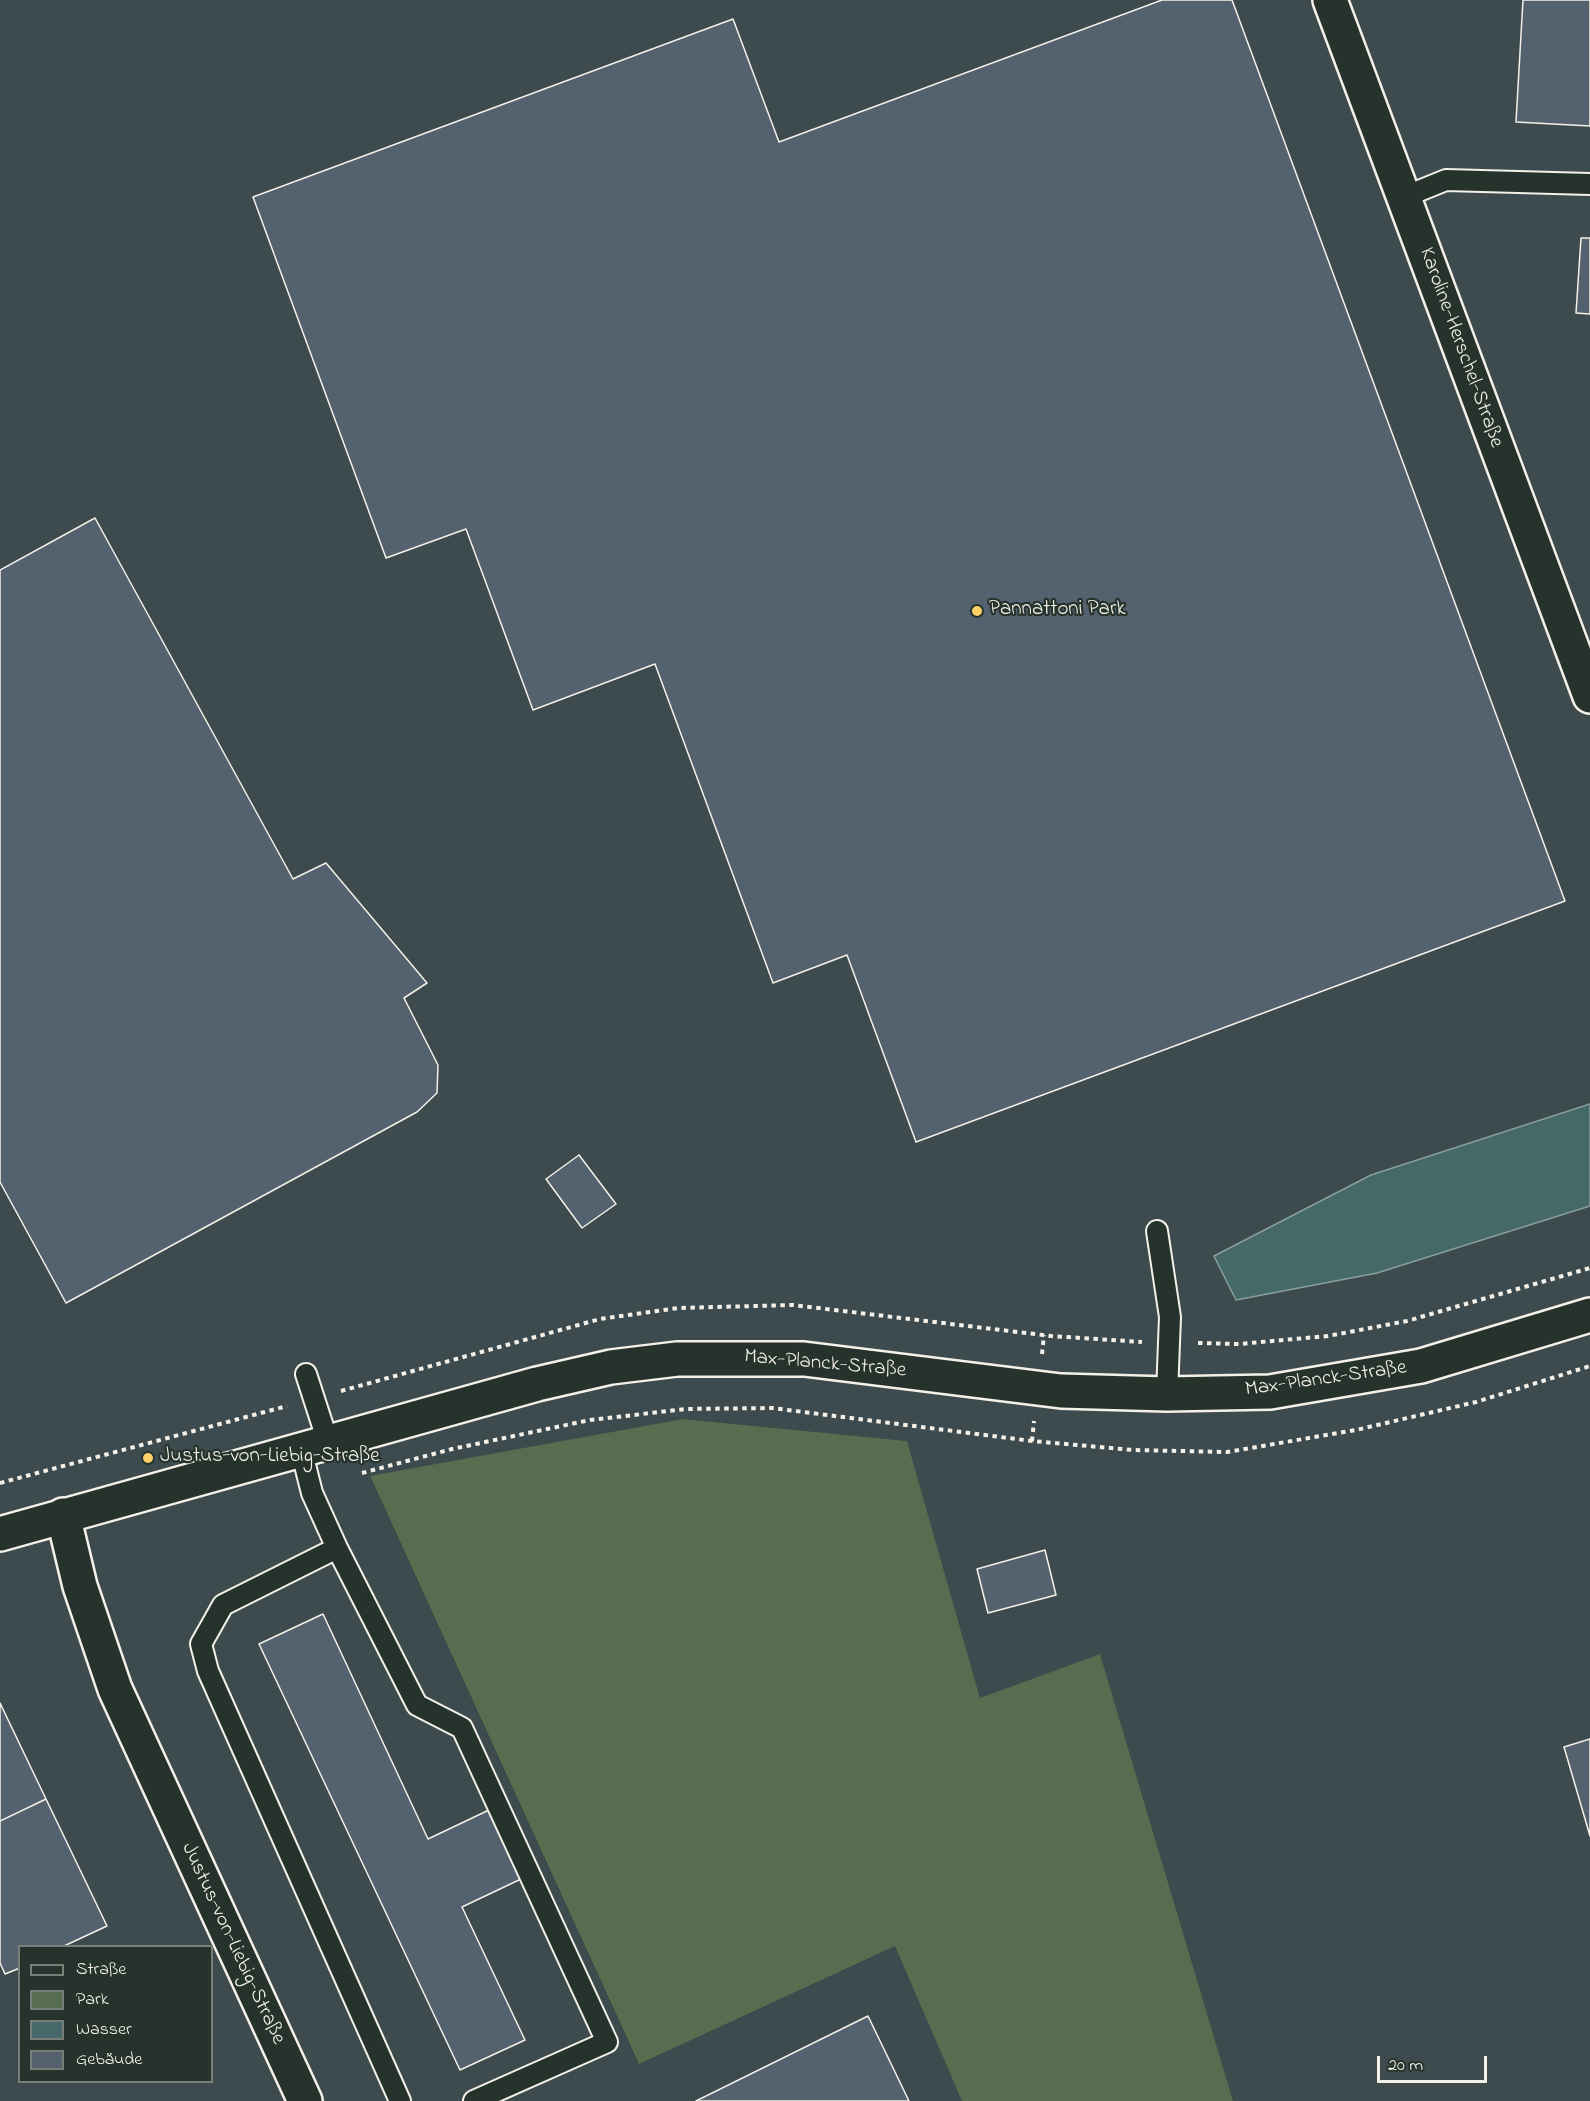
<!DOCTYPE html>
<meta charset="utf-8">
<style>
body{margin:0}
#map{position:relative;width:1590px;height:2101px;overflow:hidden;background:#344140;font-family:"Indie Flower",sans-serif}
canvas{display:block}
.legend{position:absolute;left:18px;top:1945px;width:195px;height:138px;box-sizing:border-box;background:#26332d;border:2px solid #787f78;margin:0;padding:8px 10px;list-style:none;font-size:18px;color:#f4f1e8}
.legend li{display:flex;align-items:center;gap:12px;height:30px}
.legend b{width:30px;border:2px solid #787f78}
.scale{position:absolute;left:1377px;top:2056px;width:110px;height:27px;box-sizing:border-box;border:3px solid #f4f1e8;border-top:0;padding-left:8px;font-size:18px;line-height:21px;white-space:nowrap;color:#f4f1e8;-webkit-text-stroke:4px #26332d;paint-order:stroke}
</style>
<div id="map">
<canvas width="1590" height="2101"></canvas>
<ul class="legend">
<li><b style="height:8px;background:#26332d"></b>Straße</li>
<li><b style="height:16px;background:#586c50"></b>Park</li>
<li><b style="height:16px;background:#446968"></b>Wasser</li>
<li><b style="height:16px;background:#54616e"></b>Gebäude</li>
</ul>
<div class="scale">20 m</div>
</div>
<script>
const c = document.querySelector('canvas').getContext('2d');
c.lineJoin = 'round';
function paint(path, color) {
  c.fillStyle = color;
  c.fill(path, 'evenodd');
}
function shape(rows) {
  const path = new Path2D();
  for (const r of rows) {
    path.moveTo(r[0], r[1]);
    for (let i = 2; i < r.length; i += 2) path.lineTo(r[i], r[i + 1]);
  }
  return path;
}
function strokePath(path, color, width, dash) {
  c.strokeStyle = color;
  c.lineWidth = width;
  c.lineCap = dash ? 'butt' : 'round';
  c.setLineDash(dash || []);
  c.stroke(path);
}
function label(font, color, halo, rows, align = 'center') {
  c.font = font + ' "Indie Flower",sans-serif';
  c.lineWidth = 4.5;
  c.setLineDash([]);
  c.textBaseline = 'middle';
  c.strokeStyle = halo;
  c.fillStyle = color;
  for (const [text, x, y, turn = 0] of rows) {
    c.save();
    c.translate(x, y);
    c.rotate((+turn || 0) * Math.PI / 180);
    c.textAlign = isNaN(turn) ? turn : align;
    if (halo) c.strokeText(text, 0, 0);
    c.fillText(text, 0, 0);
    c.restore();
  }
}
paint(shape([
 [0,0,1590,0,1590,2101,1233,2101,1100,1654,980,1698,907,1441,683,1419,370,1477,638,2063,896,1945,962,2101,0,2101],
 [20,1946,212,1946,212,2082,20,2082]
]), '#3e4b4e');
paint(shape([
 [683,1419,907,1441,980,1698,1100,1654,1233,2101,962,2101,895,1946,639,2064,370,1476]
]), '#586c50');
const water = shape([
 [1590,1104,1590,1206,1377,1273,1236,1300,1214,1256,1371,1175,1590,1104]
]);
paint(water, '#446968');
strokePath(water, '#8a9f9b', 1.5);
const building = shape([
 [1162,0,1232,0,1565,901,916,1142,847,955,773,983,655,664,533,710,466,529,386,558,253,197,733,19,779,142,1162,0],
 [1523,0,1590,0,1590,126,1516,122,1523,0],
 [1581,238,1590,238,1590,314,1576,313,1581,238],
 [95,518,293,879,326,863,427,983,404,998,438,1065,437,1093,417,1112,66,1303,0,1182,0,570,95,518],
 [579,1155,616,1204,582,1228,546,1179,579,1155],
 [1045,1550,1056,1595,988,1613,977,1569,1045,1550],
 [323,1614,428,1839,489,1810,521,1879,462,1907,525,2040,460,2070,259,1644,323,1614],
 [0,1703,46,1799,0,1821,0,1703],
 [1590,1739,1590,1836,1564,1747,1590,1739],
 [46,1799,107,1926,64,1946,20,1946,20,1968,5,1974,0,1963,0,1821,46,1799],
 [868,2016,909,2101,696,2101,868,2016]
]);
paint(building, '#54616e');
strokePath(building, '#f4f1e8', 1.5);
const service = shape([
 [1404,197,1446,180,1590,184],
 [1157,1231,1170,1317,1167,1394],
 [306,1374,328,1442],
 [301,1449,312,1493,337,1548,223,1605,201,1644,208,1671,400,2101],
 [337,1548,417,1705,462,1728,607,2042,474,2101]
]);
const minor = shape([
 [1330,0,1590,696],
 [63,1515,80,1586,115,1689,305,2101]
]);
const tertiary = shape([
 [0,1534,537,1384,611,1367,677,1359,804,1359,1061,1391,1167,1394,1270,1392,1421,1366,1590,1315]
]);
strokePath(service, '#f4f1e8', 24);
strokePath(minor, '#f4f1e8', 38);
strokePath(tertiary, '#f4f1e8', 38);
strokePath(shape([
 [1198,1343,1239,1344,1328,1336,1407,1321,1590,1268],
 [1042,1354,1044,1335],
 [341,1391,600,1319,678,1308,793,1305,1051,1336,1142,1342],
 [1032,1441,1034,1421],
 [362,1473,452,1449,590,1420,686,1409,772,1408,1032,1441,1133,1450,1227,1452,1356,1430,1476,1402,1590,1366],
 [0,1483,287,1406]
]), '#f4f1e8', 4, [4.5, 4.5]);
strokePath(service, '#26332d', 20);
strokePath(minor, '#26332d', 33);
strokePath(tertiary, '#26332d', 33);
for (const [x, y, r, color] of [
 [977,611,6,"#ffd166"],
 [148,1458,6,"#ffd166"]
]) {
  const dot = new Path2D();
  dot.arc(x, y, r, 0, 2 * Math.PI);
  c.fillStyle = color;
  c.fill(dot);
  strokePath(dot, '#26332d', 2);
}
label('21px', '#f4f1e8', '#26332d', [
 ["Karoline-Herschel-Straße",1460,348,70],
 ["Max-Planck-Straße",825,1365,5],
 ["Max-Planck-Straße",1326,1380,-8],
 ["Justus-von-Liebig-Straße",232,1944,65]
]);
label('21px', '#f4f1e8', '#26332d', [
 ["Pannattoni Park",989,611],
 ["Justus-von-Liebig-Straße",160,1458]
], 'left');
</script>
